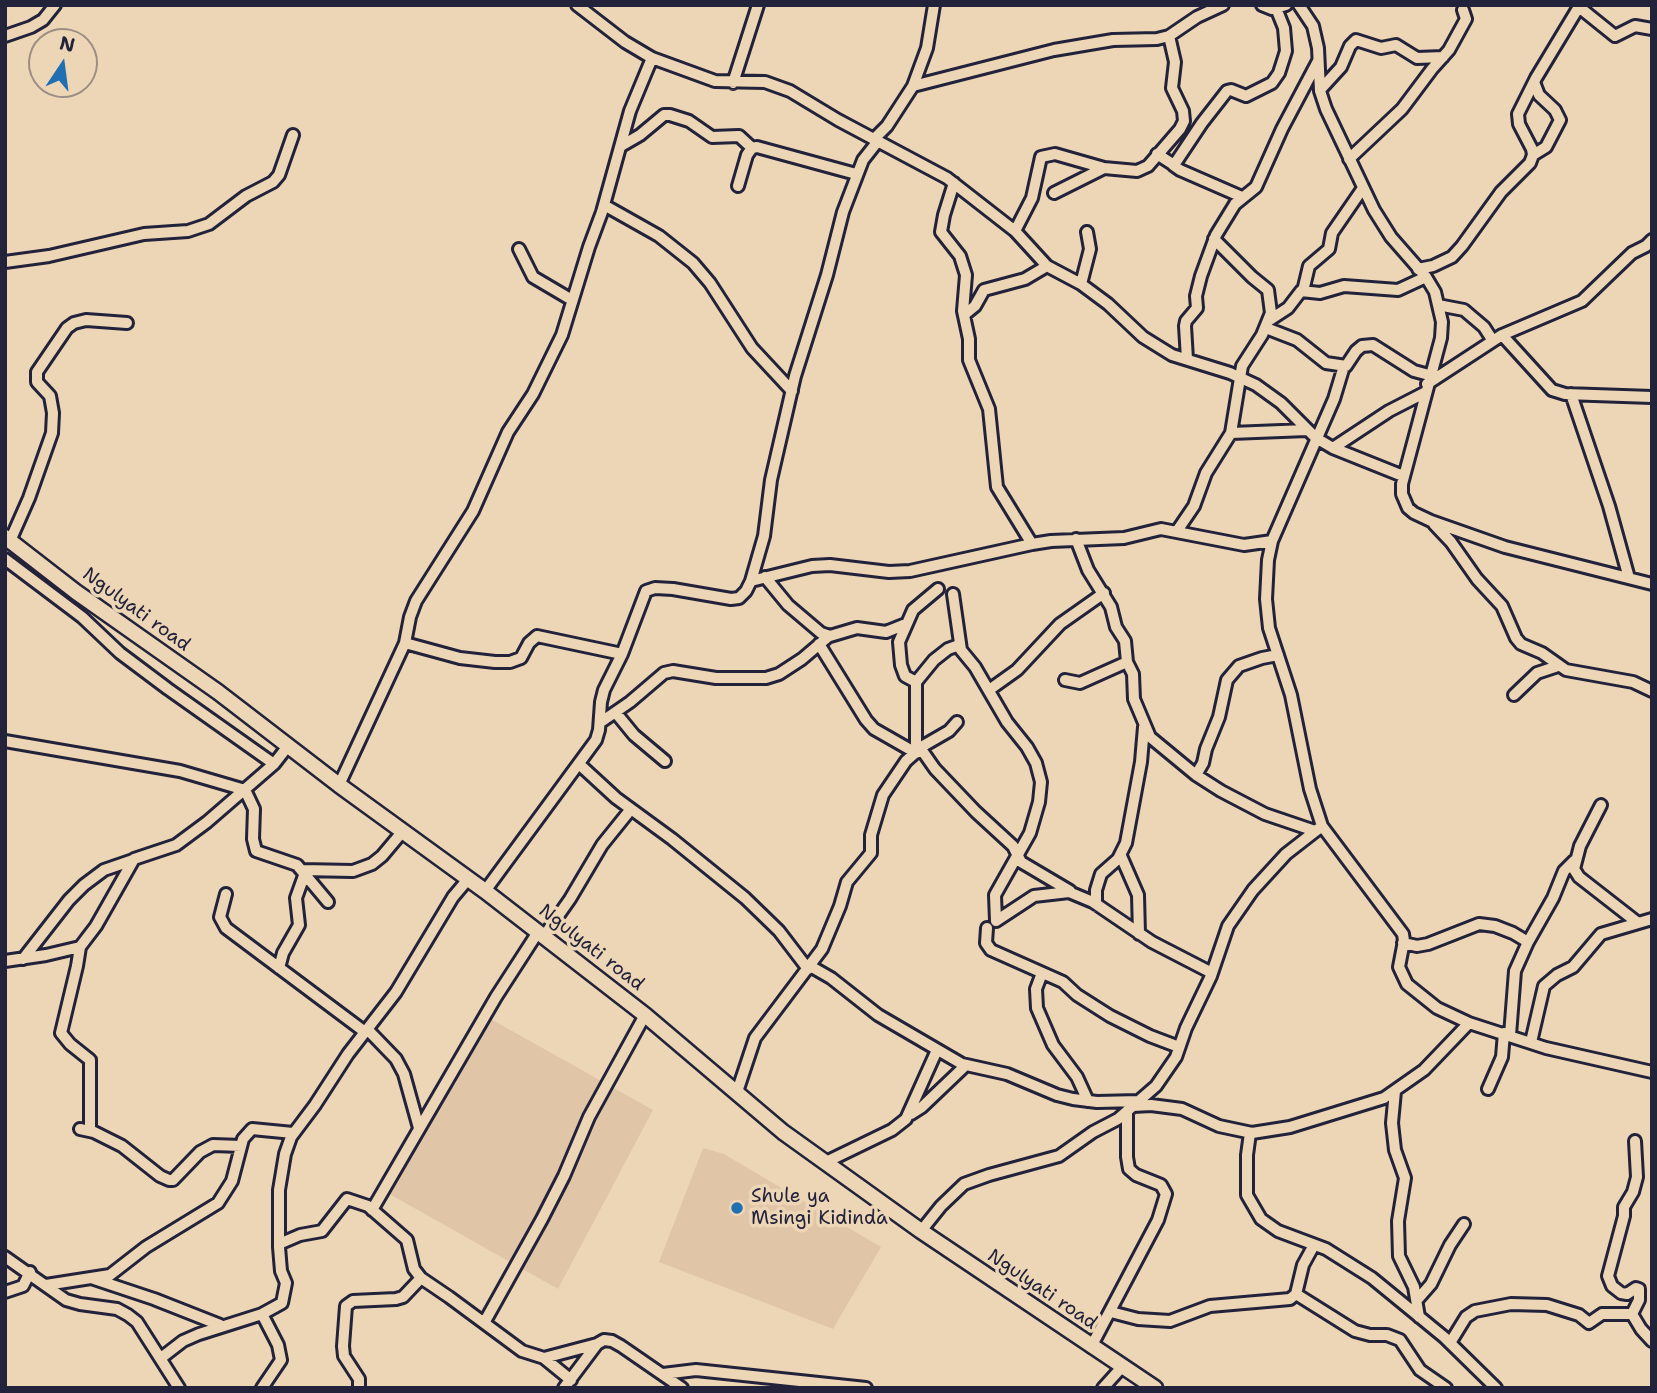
<!DOCTYPE html>
<style>
body{margin:0}
#map{position:relative;width:1657px;height:1393px;overflow:hidden;background:#edd6b6;font-family:"Shantell Sans",sans-serif}
canvas{display:block}
.frame{position:absolute;inset:0;border:7px solid #22223b;pointer-events:none}
.north{position:absolute;left:28px;top:28px;width:70px;height:70px;box-sizing:border-box;background:#edd6b6;border:2px solid #9c8e85;border-radius:50%;rotate:13deg;font-size:19px;font-weight:700;line-height:28px;text-align:center;color:#22223b}
.north::after{content:'';display:block;margin:auto;width:24px;height:32px;background:#1f6fb2;clip-path:polygon(50% 0,100% 100%,50% 72%,0 100%)}
</style>
<div id="map">
<canvas width="1657" height="1393"></canvas>
<div class="frame"></div>
<div class="north">N</div>
</div>
<script>
const c = document.querySelector('canvas').getContext('2d');
c.lineJoin = 'round';
function paint(path, color) {
  c.fillStyle = color;
  c.fill(path, 'evenodd');
}
function shape(rows) {
  const path = new Path2D();
  for (const r of rows) {
    path.moveTo(r[0], r[1]);
    for (let i = 2; i < r.length; i += 2) path.lineTo(r[i], r[i + 1]);
  }
  return path;
}
function strokePath(path, color, width, dash) {
  c.strokeStyle = color;
  c.lineWidth = width;
  c.lineCap = dash ? 'butt' : 'round';
  c.setLineDash(dash || []);
  c.stroke(path);
}
function label(font, color, halo, rows, align = 'center') {
  c.font = font + ' "Shantell Sans",sans-serif';
  c.lineWidth = 7;
  c.setLineDash([]);
  c.textBaseline = 'middle';
  c.strokeStyle = halo;
  c.fillStyle = color;
  for (const [text, x, y, turn = 0] of rows) {
    c.save();
    c.translate(x, y);
    c.rotate((+turn || 0) * Math.PI / 180);
    c.textAlign = isNaN(turn) ? turn : align;
    if (halo) c.strokeText(text, 0, 0);
    c.fillText(text, 0, 0);
    c.restore();
  }
}
paint(shape([
 [480,1013,653,1110,558,1289,377,1187],
 [703,1148,724,1154,881,1247,833,1329,659,1262]
]), '#e1c5a7');
const minor = shape([
 [577,5,625,42,652,58,715,81,765,82,790,91,838,120,947,178,1015,231,1047,266,1081,284,1108,304,1143,337,1172,355,1230,373,1256,385,1281,403,1316,438,1333,448,1403,476],
 [1262,5,1272,9,1286,5],
 [1299,5,1313,26,1318,48,1320,91,1326,109,1374,210,1391,237,1426,277,1435,292,1442,322,1441,338,1402,484,1402,494,1408,508,1414,513,1431,521,1505,547,1652,584],
 [1579,7,1615,36,1635,26,1652,29],
 [5,36,31,27,43,20,55,5],
 [733,83,758,5],
 [913,86,1054,50,1113,40,1157,39,1169,36,1197,17,1223,5],
 [1320,90,1341,67,1350,46,1356,40,1381,48,1396,45,1417,58,1443,57],
 [874,139,887,126,913,86,927,48,934,5],
 [621,146,640,135,664,115,670,115,689,121,712,137,739,136,752,148],
 [1157,154,1174,165,1202,123,1227,91,1231,90,1246,96,1272,83,1279,73,1286,51,1284,28,1276,8],
 [1533,155,1546,147,1560,120,1555,110,1539,95,1534,82],
 [1349,159,1402,109,1432,69,1449,50,1466,19,1463,10],
 [1173,165,1180,170,1242,197],
 [954,183,944,215,941,232,960,256,966,275,963,311,969,339,969,360,989,409,997,487,1032,544],
 [738,186,747,155,752,148,757,147,856,174],
 [1054,193,1104,168],
 [604,205,659,236,693,263,710,283,752,348,792,391],
 [1015,231,1032,198,1041,157,1055,154,1104,168,1137,171,1148,166,1180,129,1184,121,1183,111,1172,88,1175,62,1169,36],
 [519,249,533,277,572,300],
 [5,262,49,256,144,234,188,231,209,224,246,196,273,182,279,175,293,135],
 [1418,269,1433,266,1452,257,1462,246,1501,192,1530,163,1533,155,1532,149,1519,124,1518,114,1536,78,1580,5],
 [1081,284,1090,249,1087,232],
 [1303,291,1309,266,1329,249,1332,233,1363,188],
 [1438,305,1464,310,1484,327,1493,341],
 [964,315,975,306,984,290,1025,279,1047,266],
 [1268,321,1288,308,1301,291,1320,293,1344,286,1398,290,1426,277],
 [1266,328,1297,340,1326,363,1346,366,1356,351,1362,346,1373,345,1414,371,1429,375],
 [1502,335,1552,390,1565,394,1652,397],
 [1187,359,1185,326,1186,321,1197,308,1196,296,1201,276,1216,235,1235,204,1256,187,1282,129,1318,61],
 [1344,366,1334,399,1272,541,1268,560,1266,599,1269,628,1291,695,1310,789,1322,826,1403,934,1404,941,1399,967,1407,984,1437,1008,1469,1023,1546,1048,1652,1072],
 [1427,384,1502,335,1582,301,1632,253,1646,246,1652,240],
 [1571,394,1609,506,1629,578],
 [1231,433,1307,430],
 [1333,448,1389,411,1426,392],
 [1434,524,1451,542,1477,579,1502,606,1516,638,1521,644,1542,653,1566,670,1633,682,1652,691],
 [1177,531,1194,506,1206,473,1231,433,1242,366,1262,335,1271,313,1268,290,1252,277,1214,239],
 [1076,539,1088,570,1111,607,1116,627,1125,641,1127,662,1133,674,1134,699,1150,737,1196,775,1221,791,1265,814,1315,831],
 [10,541,29,498,52,433,53,413,50,396,37,382,37,372,67,328,74,323,86,320,127,323],
 [5,559,82,617,120,653,168,689,274,764],
 [765,577,788,605,821,633,830,636,857,628,886,632,906,624],
 [751,581,812,566,830,565,889,572,910,571,1032,544,1051,541,1124,538,1161,529,1244,545,1272,541],
 [953,594,961,650,975,667,1007,722,1027,747,1036,763,1041,782,1039,802,1030,833,995,895,996,921],
 [405,643,460,658,495,662,510,662,521,658,529,643,537,636,622,654],
 [819,644,866,720,874,729,916,753,916,682,934,660,948,649,959,645],
 [1065,680,1080,683,1127,662],
 [916,682,905,676,901,665,899,642,913,610,938,589],
 [989,690,1017,670,1060,624,1104,593],
 [1514,695,1537,673,1558,666],
 [616,713,634,735,665,761],
 [601,722,630,702,664,673,673,671,716,678,766,678,779,674,802,659,829,636],
 [5,741,180,771,245,790,254,809,253,839,256,851,297,865,328,902],
 [921,749,935,769,976,812,1013,846,1021,862,1070,891],
 [579,764,616,798,672,839,745,898,779,931,808,969],
 [1196,775,1203,763,1206,749,1219,717,1227,680,1239,666,1262,658,1278,655],
 [339,785,405,643,410,617,416,601,473,511,508,432,533,394,562,335,589,247,602,212,630,111,652,58],
 [1601,805,1580,846,1574,869,1579,877,1638,923],
 [1121,856,1138,895,1139,934],
 [302,870,353,871,372,864,382,856,403,831],
 [485,891,596,740,599,730,601,702,604,690,622,654,646,591,655,588,673,589,731,599,739,598,746,591,751,581,764,536,771,480,795,376,827,275,843,212,863,160,878,141],
 [226,894,220,917,226,928,365,1032],
 [1096,904,1096,890,1101,874,1118,859,1126,843,1141,762,1144,727],
 [996,921,1034,896,1069,892,1093,902,1152,942,1212,973],
 [987,928,986,943,991,950,1063,982,1077,995,1110,1016,1150,1036,1179,1047],
 [544,936,570,899,602,845,631,809],
 [1403,943,1417,946,1428,944,1479,924,1495,926,1513,933,1528,942],
 [80,947,77,966,61,1033,70,1044,90,1060,90,1131],
 [23,959,69,900,84,885,104,870,133,860],
 [5,961,46,955,80,947,96,926,134,859,176,845,207,822,274,764,288,746],
 [810,966,831,978,878,1015,962,1064,1007,1074,1057,1095,1073,1099,1097,1102,1139,1101],
 [279,968,283,953,299,925,296,898,305,873],
 [1042,973,1036,989,1037,1008,1053,1045,1077,1077,1088,1101],
 [367,1029,396,1059,404,1074,419,1128],
 [1510,1035,1515,971,1528,942,1553,898,1564,871,1574,861],
 [1531,1042,1544,986,1557,975,1573,967,1601,934,1652,919],
 [1488,1089,1502,1057,1504,1033],
 [1395,1091,1392,1123,1395,1150,1405,1178,1398,1221,1399,1256,1414,1287,1419,1317],
 [737,1092,755,1038,822,949,840,906,847,882,871,853,871,835,883,795,906,761,923,746,949,731,957,722],
 [1133,1106,1151,1105,1182,1109,1219,1126,1252,1133,1290,1127,1384,1098,1424,1070,1469,1023],
 [911,1114,922,1107,966,1065],
 [80,1129,94,1132,122,1146,160,1176,169,1180,173,1180,200,1152,213,1145,241,1146],
 [1250,1133,1247,1155,1247,1195,1261,1219,1278,1231,1326,1249,1372,1278,1444,1337,1496,1388],
 [1635,1141,1637,1177,1633,1192,1624,1207,1624,1216,1608,1276,1612,1286,1621,1293,1627,1294,1636,1288,1639,1289,1639,1300,1632,1314,1641,1329,1652,1341],
 [826,1162,892,1130,906,1119,937,1050],
 [372,1210,496,997,538,932],
 [921,1231,941,1206,964,1184,989,1175,1059,1156,1093,1132,1118,1119,1156,1086,1176,1057,1186,1028,1211,976,1228,926,1253,890,1286,854,1322,826],
 [279,1244,300,1235,322,1231,347,1199,368,1206,407,1240,414,1269,421,1278,449,1297,522,1351,544,1358,571,1380],
 [5,1257,66,1300,80,1304,117,1309,128,1315,137,1322,179,1388],
 [94,1279,154,1299,220,1325],
 [46,1285,110,1275,146,1247,218,1203,232,1181,243,1139,252,1129,293,1133],
 [5,1292,23,1286,30,1272],
 [1296,1294,1355,1331,1370,1335,1387,1335,1400,1340,1420,1370,1446,1388],
 [1417,1300,1431,1284,1450,1245,1464,1224],
 [1111,1312,1138,1319,1170,1321,1210,1306,1290,1299,1296,1294,1303,1265,1314,1245],
 [484,1323,542,1219,564,1176,589,1117,645,1015],
 [1450,1343,1466,1317,1475,1311,1511,1304,1547,1305,1579,1315,1589,1323,1602,1314,1632,1314],
 [1091,1347,1158,1220,1166,1194,1161,1185,1136,1175,1129,1169,1127,1157,1127,1111],
 [161,1358,183,1341,199,1334,262,1314,282,1303,286,1283,281,1271,279,1247,279,1190,285,1154,291,1137,315,1105,348,1054,396,992,453,897,469,878],
 [544,1358,597,1344],
 [663,1374,696,1370,866,1388],
 [262,1388,281,1360,278,1345,262,1314],
 [359,1388,359,1379,344,1356,343,1346,346,1306,353,1301,396,1299,403,1297,421,1278],
 [564,1388,597,1344,604,1340,612,1341,621,1346,682,1388],
 [1103,1388,1122,1367]
]);
const major = shape([
 [5,537,76,592,218,692,339,785,485,891,645,1015,783,1132,921,1231,1155,1388]
]);
strokePath(minor, '#22223b', 16);
strokePath(major, '#22223b', 19);
strokePath(minor, '#edd6b6', 10);
strokePath(major, '#edd6b6', 14);
for (const [x, y, r, color] of [
 [737,1208,7,"#1f6fb2"]
]) {
  const dot = new Path2D();
  dot.arc(x, y, r, 0, 2 * Math.PI);
  c.fillStyle = color;
  c.fill(dot);
  strokePath(dot, '#edd6b6', 2.5);
}
label('19px', '#22223b', '#edd6b6', [
 ["Ngulyati road",136,610,36],
 ["Ngulyati road",591,948,38],
 ["Ngulyati road",1042,1290,34]
]);
label('19px', '#22223b', '#edd6b6', [
 ["Shule ya",751,1197],
 ["Msingi Kidinda",751,1219]
], 'left');
</script>
